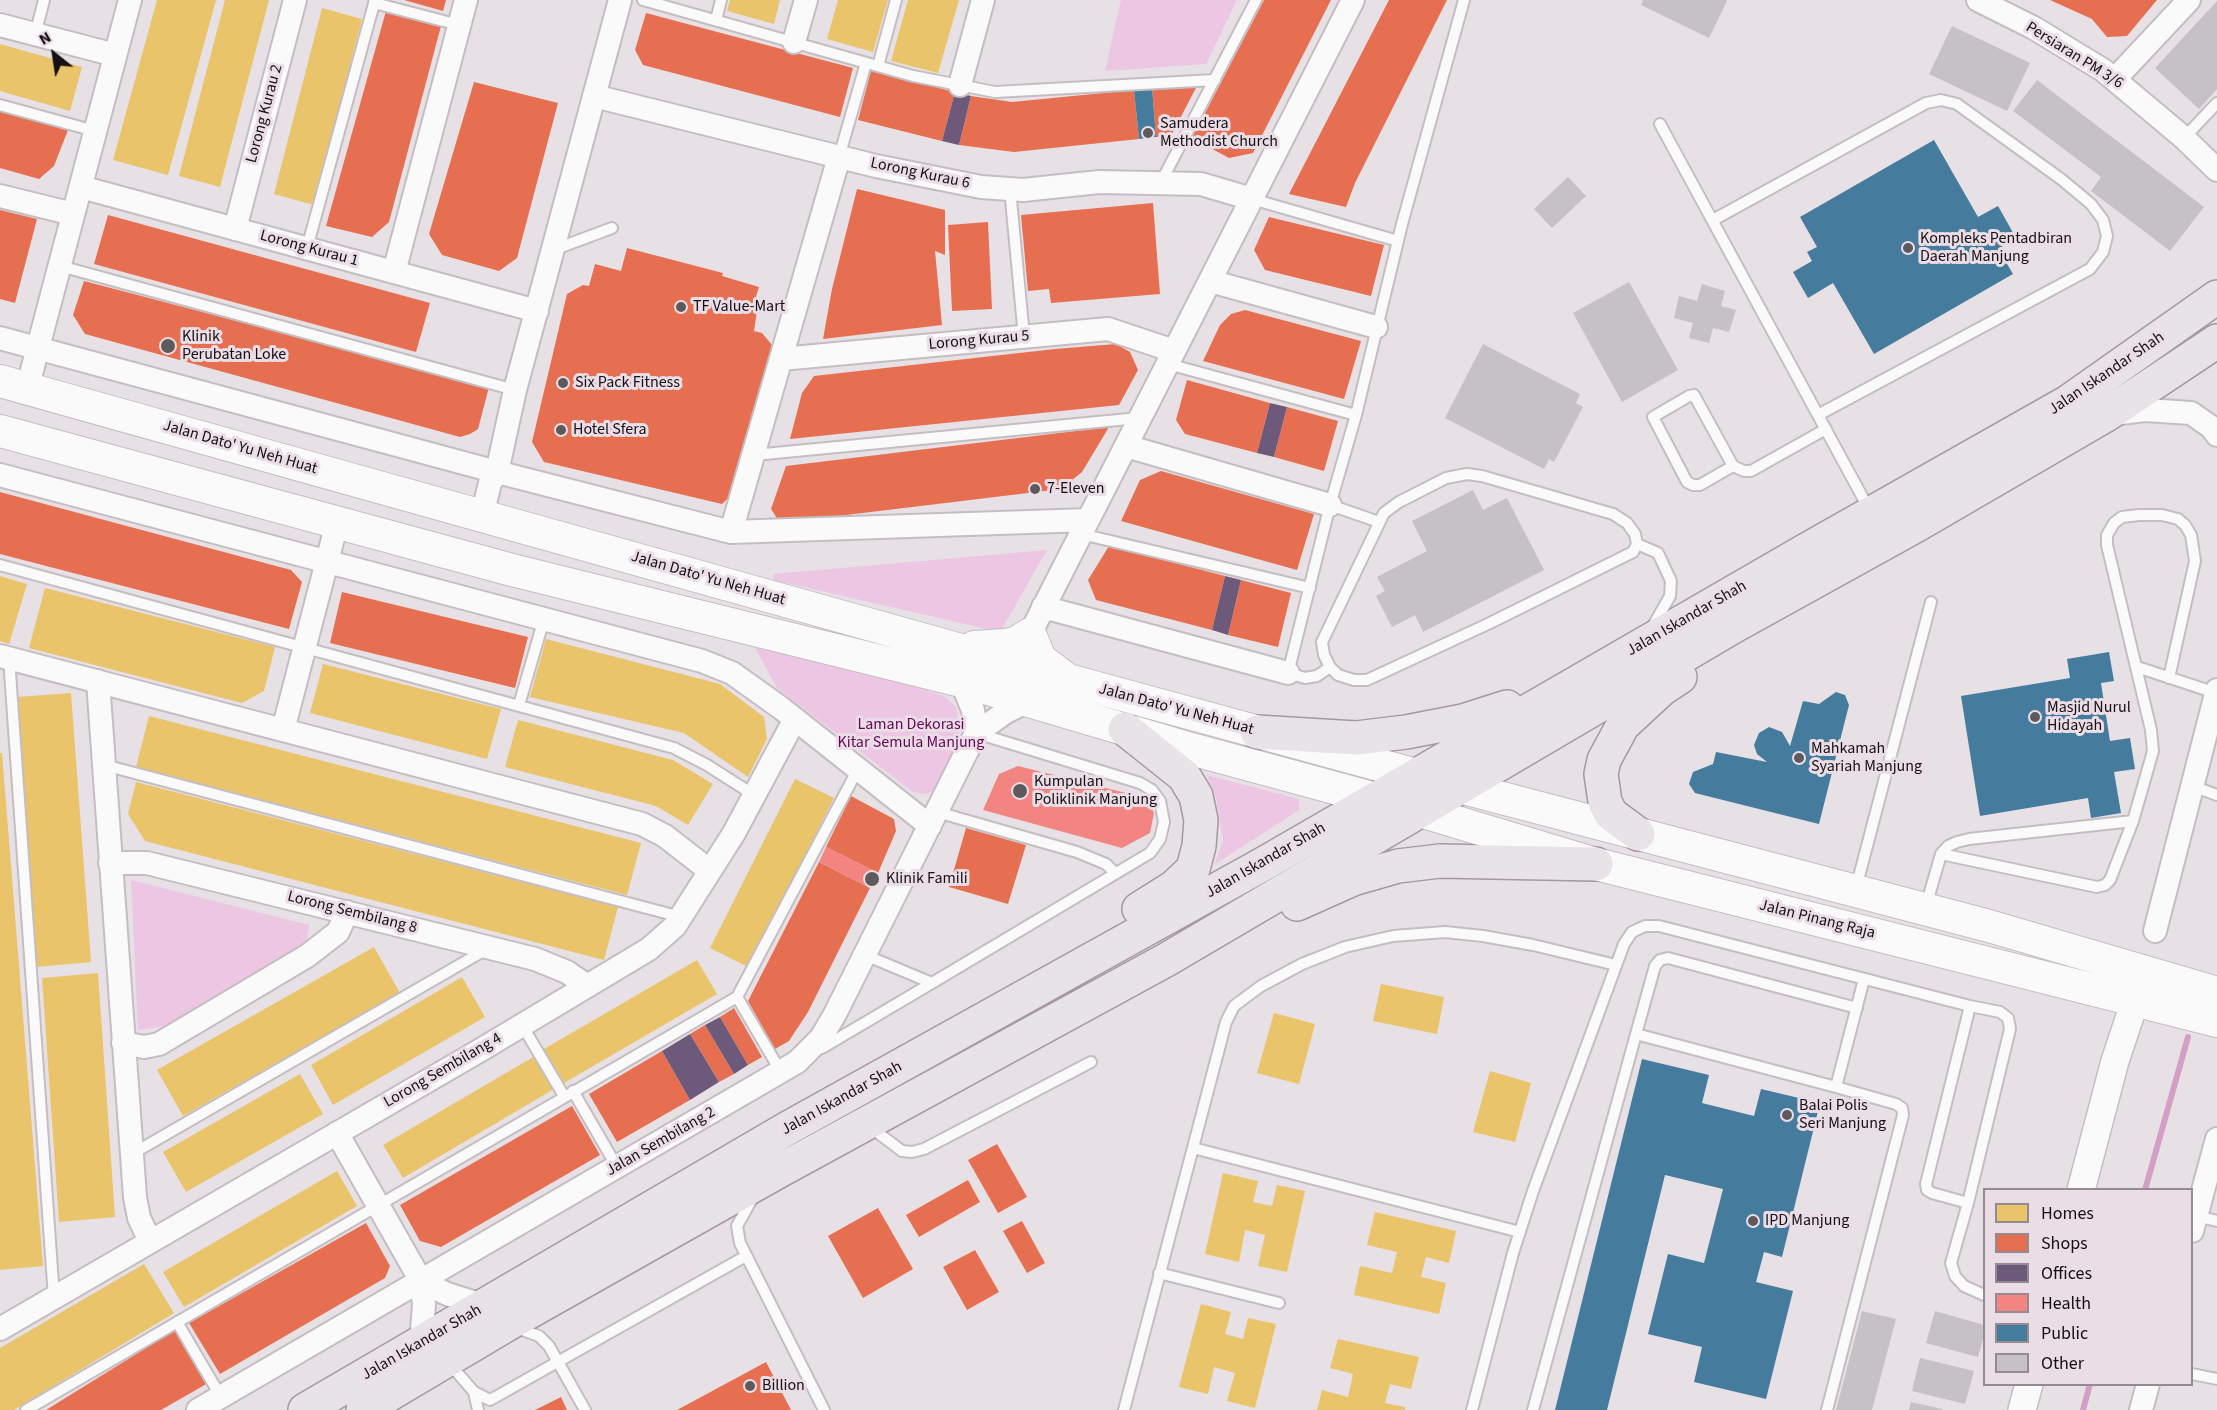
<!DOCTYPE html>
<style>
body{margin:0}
#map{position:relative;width:2217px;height:1410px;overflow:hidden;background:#e7e0e5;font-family:"Source Sans 3",sans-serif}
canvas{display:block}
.legend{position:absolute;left:1983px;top:1188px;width:210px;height:198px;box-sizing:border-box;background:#eadde6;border:2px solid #948b92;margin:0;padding:8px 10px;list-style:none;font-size:18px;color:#141013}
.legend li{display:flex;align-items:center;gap:12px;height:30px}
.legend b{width:30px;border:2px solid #948b92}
.north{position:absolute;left:24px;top:24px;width:60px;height:60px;-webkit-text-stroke:4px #eadde6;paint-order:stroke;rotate:330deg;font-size:16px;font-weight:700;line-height:24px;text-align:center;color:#141013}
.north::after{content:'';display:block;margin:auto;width:21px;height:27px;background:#141013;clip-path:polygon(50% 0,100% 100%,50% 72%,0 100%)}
</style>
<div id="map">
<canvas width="2217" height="1410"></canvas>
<ul class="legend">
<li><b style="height:16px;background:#e9c46a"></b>Homes</li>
<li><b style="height:16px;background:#e76f51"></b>Shops</li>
<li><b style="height:16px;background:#6d597a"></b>Offices</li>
<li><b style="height:16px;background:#f28482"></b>Health</li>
<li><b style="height:16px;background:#457b9d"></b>Public</li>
<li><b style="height:16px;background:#c5c1c4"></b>Other</li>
</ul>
<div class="north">N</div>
</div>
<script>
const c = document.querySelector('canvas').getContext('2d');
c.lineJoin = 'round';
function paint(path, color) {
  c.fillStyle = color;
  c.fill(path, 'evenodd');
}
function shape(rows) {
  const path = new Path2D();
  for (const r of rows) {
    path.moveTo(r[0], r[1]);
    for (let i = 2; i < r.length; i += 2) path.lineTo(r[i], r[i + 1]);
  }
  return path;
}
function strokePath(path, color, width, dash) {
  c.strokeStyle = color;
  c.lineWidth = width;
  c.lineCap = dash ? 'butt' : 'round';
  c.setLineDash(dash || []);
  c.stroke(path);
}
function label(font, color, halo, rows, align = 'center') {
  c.font = font + ' "Source Sans 3",sans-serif';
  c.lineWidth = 6;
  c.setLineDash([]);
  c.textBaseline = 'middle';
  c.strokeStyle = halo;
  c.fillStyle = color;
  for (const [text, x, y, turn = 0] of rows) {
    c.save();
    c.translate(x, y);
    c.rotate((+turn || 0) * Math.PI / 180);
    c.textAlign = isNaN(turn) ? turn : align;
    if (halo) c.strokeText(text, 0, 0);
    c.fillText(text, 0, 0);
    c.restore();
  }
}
paint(shape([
 [1121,0,1237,0,1206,64,1105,71],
 [1047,550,1000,632,773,580,774,574],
 [748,635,944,696,956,707,960,737,938,788,926,794,913,792,777,688],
 [1207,775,1299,799,1299,810,1215,864,1223,840,1216,798],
 [131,880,309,925,306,947,166,1026,138,1030]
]), '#edc6e3');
paint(shape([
 [157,0,216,0,168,175,113,160],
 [225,0,269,0,220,187,179,176],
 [730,0,780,0,774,24,727,11],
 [838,0,888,0,873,52,827,39],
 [908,0,959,0,938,73,891,61],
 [322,8,362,19,314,205,274,194],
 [0,44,82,67,70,111,0,91],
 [0,576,27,584,9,644,0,641],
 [45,588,275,647,264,691,242,703,29,648],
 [546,639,720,684,764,717,767,739,748,777,684,733,530,697],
 [323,664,501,709,487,759,310,713],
 [71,693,91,962,37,967,17,697],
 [149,716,641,843,627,895,136,767],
 [518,720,673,760,713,784,688,825,656,806,505,767],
 [0,753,2,753,43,1266,0,1270],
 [795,779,834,798,748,967,710,948],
 [136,782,618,907,604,960,145,841,128,814],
 [374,947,400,993,183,1116,157,1070],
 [697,960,717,994,564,1083,544,1049],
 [98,973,115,1217,59,1222,42,978],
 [462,977,485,1017,333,1105,311,1065],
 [1381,984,1444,997,1437,1034,1373,1021],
 [1274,1013,1315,1024,1299,1084,1257,1073],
 [535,1056,554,1089,403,1178,383,1145],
 [1490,1071,1531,1083,1515,1142,1473,1132],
 [300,1074,323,1114,186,1192,163,1152],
 [337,1171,357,1206,184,1307,163,1272],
 [1223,1173,1258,1181,1253,1202,1272,1206,1277,1185,1305,1191,1287,1272,1258,1266,1265,1235,1245,1230,1239,1262,1205,1254],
 [1375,1212,1456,1231,1449,1263,1426,1257,1421,1277,1446,1283,1439,1314,1354,1295,1360,1266,1392,1273,1397,1252,1367,1245],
 [144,1264,174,1313,14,1410,0,1410,0,1348],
 [1201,1304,1231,1312,1225,1334,1243,1339,1248,1318,1276,1324,1255,1408,1227,1401,1235,1373,1214,1367,1208,1394,1179,1387],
 [1338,1339,1419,1357,1411,1389,1390,1384,1385,1403,1405,1407,1405,1410,1317,1410,1322,1390,1348,1397,1353,1374,1330,1368]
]), '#e9c46a');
paint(shape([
 [404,0,446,0,443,11],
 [1264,0,1331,0,1253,153,1229,158,1192,138],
 [1389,0,1447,0,1355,183,1346,207,1289,194],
 [2050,0,2157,0,2127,36,2107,37,2092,19],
 [386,11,441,26,389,222,372,237,326,226],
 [646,13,853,68,840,117,643,65,635,50],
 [871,71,955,92,942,141,858,120],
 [474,82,558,103,517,258,499,271,442,255,429,234],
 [1199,82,1171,136,1156,137,1152,88],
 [1134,90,1139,139,1014,152,959,145,971,96,1012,102],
 [0,111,68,130,54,166,39,179,0,168],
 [857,189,945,210,945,255,935,251,942,325,823,339,832,289],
 [1153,203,1160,294,1051,303,1049,289,1028,291,1021,215],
 [0,210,37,219,15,303,0,299],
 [108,215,430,303,416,352,94,264],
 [1269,217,1384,245,1371,296,1265,270,1254,250],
 [988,222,992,309,952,311,948,225],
 [627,248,723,273,722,276,759,287,752,309,757,311,754,331,762,333,772,345,742,485,722,504,544,462,532,442,567,294,583,285,589,286,595,264,621,271],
 [84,281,489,387,478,429,470,434,460,437,85,334,73,315],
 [1245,310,1361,341,1344,399,1203,361,1220,325,1231,314],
 [1116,344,1130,352,1138,370,1119,405,790,439,802,393,814,376,1055,349],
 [1187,380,1270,403,1257,453,1185,434,1176,420],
 [1287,407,1338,421,1324,471,1274,457],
 [1109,427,1082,472,1061,489,780,523,771,509,786,466],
 [1161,471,1314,514,1297,570,1121,521,1140,480],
 [0,492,291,570,302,582,289,629,0,554],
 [1109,546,1225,576,1212,630,1096,600,1088,580],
 [1241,580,1291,593,1278,647,1228,635],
 [342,592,528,637,515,688,330,643],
 [851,796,894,819,896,831,878,873,826,847],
 [966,828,1026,845,1008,904,949,887],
 [819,862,870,888,808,1012,789,1041,775,1049,748,1001],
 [734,1008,762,1057,748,1065,720,1017],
 [705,1025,734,1074,719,1082,690,1034],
 [662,1051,690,1100,617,1142,589,1094],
 [572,1106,600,1155,441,1247,420,1241,400,1205],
 [997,1144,1027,1197,998,1213,968,1160],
 [968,1180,980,1202,919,1237,906,1215],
 [878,1208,913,1269,863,1298,828,1236],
 [1022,1221,1045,1263,1027,1273,1003,1231],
 [366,1223,390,1266,385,1278,220,1374,189,1323],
 [975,1250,999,1292,967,1310,943,1267],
 [175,1330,208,1383,161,1410,46,1410],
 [766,1362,791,1410,677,1410],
 [561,1397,567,1410,535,1410]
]), '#e76f51');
paint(shape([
 [955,92,971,96,959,145,942,141],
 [1270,403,1287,407,1274,457,1257,453],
 [1225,576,1241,580,1228,635,1212,630],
 [720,1017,748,1065,734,1074,705,1025],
 [690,1034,719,1082,690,1100,662,1051]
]), '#6d597a');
paint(shape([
 [1018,766,1146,798,1154,813,1150,833,1122,848,983,810,999,774],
 [826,847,878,873,870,888,819,862]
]), '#f28482');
paint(shape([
 [1152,88,1156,137,1139,139,1134,90],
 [1934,140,1978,217,1998,206,2016,238,1998,249,2013,274,1874,354,1833,283,1808,298,1793,272,1812,261,1807,252,1817,247,1800,217],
 [2109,652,2114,681,2101,683,2110,741,2130,738,2135,769,2114,772,2121,813,2091,818,2088,798,1980,816,1961,696,2070,678,2067,659],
 [1836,692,1845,695,1849,705,1819,824,1695,793,1689,784,1693,772,1713,764,1716,752,1767,762,1757,754,1754,745,1759,733,1769,727,1782,732,1790,746,1803,701,1819,704],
 [1642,1059,1709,1075,1702,1103,1754,1116,1761,1089,1820,1103,1782,1257,1764,1252,1756,1282,1793,1291,1766,1399,1694,1382,1702,1347,1648,1334,1668,1254,1704,1263,1723,1189,1665,1175,1607,1410,1555,1410]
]), '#457b9d');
strokePath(shape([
 [2145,1190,2188,1037],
 [2083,1410,2090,1384]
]), '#d49ec7', 6);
paint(shape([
 [1643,0,1726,0,1727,1,1709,38,1641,5],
 [2217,1,2217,89,2199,109,2155,68],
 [1952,26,2030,63,2007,111,1929,74],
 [2037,80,2204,207,2170,251,2091,191,2101,177,2013,111],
 [1568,177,1586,196,1552,228,1534,209],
 [1629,282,1678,370,1622,402,1573,313],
 [1702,284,1725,291,1721,306,1736,310,1729,332,1713,328,1709,343,1689,338,1693,323,1674,318,1679,296,1697,301],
 [1483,344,1580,394,1576,403,1583,407,1554,462,1549,459,1544,469,1445,418],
 [1473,490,1483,510,1507,498,1544,570,1423,632,1415,615,1392,627,1376,596,1385,591,1377,577,1427,551,1412,521],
 [1862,1311,1896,1319,1872,1410,1836,1410],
 [1935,1311,1984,1325,1984,1335,1978,1357,1926,1343],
 [1920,1358,1974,1371,1965,1404,1912,1391],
 [1911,1402,1942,1409,1942,1410,1909,1410]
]), '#c5c1c4');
const service = shape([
 [643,0,913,76,995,92,1215,80],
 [374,3,459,25],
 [716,20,721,0],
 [35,35,44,0],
 [878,66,896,0],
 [0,105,95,131],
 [1660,124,1870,511],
 [2184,138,2217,103],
 [839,157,866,63],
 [1161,182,1256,0],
 [1010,189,1024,337],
 [1252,199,1398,241],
 [1713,220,1926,103,1941,100,1957,104,2061,179,2091,204,2103,220,2107,236,2103,252,2090,269,1818,415],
 [307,248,375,0],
 [553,250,612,228],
 [60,266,515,390],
 [1168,364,1356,415],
 [754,455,1139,418],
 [1733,466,1700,485,1693,485,1687,482,1653,417,1689,396,1694,395,1733,466,1744,471,1751,471,1826,429],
 [1467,474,1482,476,1613,514,1627,523,1635,534,1637,544,1633,552,1490,623,1367,680,1354,680,1338,675,1330,667,1324,655,1322,642,1384,513,1399,502,1446,478,1467,474],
 [1330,505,1379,522],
 [1081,534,1310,588],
 [1637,544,1658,553,1671,581,1670,596,1653,626],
 [0,565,674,748,707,765,754,795],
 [9,658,54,1298],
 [1330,667,1317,676,1305,678,1288,673,1330,505,1356,415,1402,224,1464,0],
 [2137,667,2216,693],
 [519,705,544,619],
 [104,765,681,917],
 [2192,786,2217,795],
 [937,812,1077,852,1106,864,1115,873],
 [1941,854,2097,887,2105,885,2110,880,2133,821,2153,751,2151,730,2107,545,2107,535,2114,523,2122,517,2139,515,2162,515,2178,519,2185,525,2191,535,2195,561,2169,678],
 [1856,888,1931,602],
 [1926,906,1941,854,1948,846,1957,842,1969,839,2133,821],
 [865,955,932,983,1150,853,1160,839,1164,822,1160,801,1152,790,1140,783,976,733],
 [737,997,781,1072],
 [522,1025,564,1096],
 [822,1048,932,983],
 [1836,1087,1864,979],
 [573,1091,617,1167],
 [870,1127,902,1151,912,1152,924,1149,1091,1062],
 [1193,1148,1520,1232],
 [132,1154,487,949],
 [752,1199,737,1226,740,1243,824,1410],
 [1968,1203,1932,1193,1927,1190,1926,1184,1970,1006],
 [2196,1216,2217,1221],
 [1159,1273,1279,1303],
 [177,1322,221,1397],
 [514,1327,539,1336,549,1346,585,1410],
 [449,1363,474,1392,490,1400,746,1256],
 [2192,1374,2217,1379],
 [474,1392,478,1410],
 [26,1410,737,997,858,769],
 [1124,1410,1226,1022,1234,1006,1261,986,1302,964,1345,947,1393,936,1445,932,1483,936,1533,945,1616,965],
 [1472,1410,1513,1253,1533,1191,1624,944,1632,932,1645,926,1659,926,1970,1006,2000,1012,2008,1018,2010,1029,1968,1203,1951,1263,1955,1276,1964,1286,1984,1295],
 [1533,1410,1636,1034],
 [1827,1410,1903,1115,1902,1108,1896,1104,1836,1087,1636,1034,1655,966,1660,960,1668,958,1857,1008]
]);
const minor = shape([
 [1978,0,2034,28,2103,70,2184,138,2217,170],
 [0,25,115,55],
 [794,42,806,0],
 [2115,79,2189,0],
 [960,85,983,0],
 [594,96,876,166,981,187,1023,190,1099,182,1201,184,1252,199],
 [81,187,537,311],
 [0,196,73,214],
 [235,229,295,0],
 [394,272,466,0],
 [1210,281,1376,327],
 [0,338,497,472,731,532,1088,520],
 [781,359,1108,329,1174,351],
 [27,389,130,0],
 [2113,414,2145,410,2191,413,2211,427,2217,435],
 [1126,446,1330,505],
 [0,475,702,661,732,673,781,708,930,826],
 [482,516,490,483,497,472,515,390,620,0],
 [731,532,839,157],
 [1043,607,1288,673],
 [1030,634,1353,0],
 [0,656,642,824,665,836,710,871],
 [98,681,135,1197,139,1218,150,1241],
 [961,681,973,710,976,733],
 [283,730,337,523],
 [110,863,147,863,535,959,567,972,587,986],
 [2155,931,2217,690],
 [123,1043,144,1047,159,1044,307,956,338,932,347,912],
 [337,1133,421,1281,424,1304,421,1344],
 [2192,1231,2217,1139],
 [421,1281,447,1294,485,1306],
 [0,1329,479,1051,649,949,675,926,734,833,795,719],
 [198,1410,797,1062,821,1038,835,1014,976,733,1006,712,1028,701],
 [2141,1410,2148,1384]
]);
const tertiary = shape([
 [2081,1190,2115,1061,2142,980],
 [2022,1410,2029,1384]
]);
const secondary = shape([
 [0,381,1068,680,1460,787,1989,926,2217,993],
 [0,431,512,570,961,681,1191,749,1420,811,1596,864,2217,1021],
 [974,647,1005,645,1016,643,1030,634,1040,659,1064,677]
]);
const primary = shape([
 [1125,729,1184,776,1196,796,1201,820,1199,846,1193,869,1174,887,1139,909],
 [1257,732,1356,738,1406,732,1463,721,1507,707],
 [1638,834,1611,814,1605,802,1601,774,1604,760,1623,725,1662,689,1680,677],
 [1297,904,1353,879,1398,866,1440,861,1596,864],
 [305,1410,788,1128,1265,863,1808,549,2068,402,2217,297],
 [363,1410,506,1325,779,1171,1166,960,1736,625,1915,526,2106,415,2217,341]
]);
strokePath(service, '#c4bec2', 14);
strokePath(minor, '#c4bec2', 26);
strokePath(tertiary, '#c4bec2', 30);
strokePath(secondary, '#c4bec2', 34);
strokePath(primary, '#a598a2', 36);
strokePath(service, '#fbfafb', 10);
strokePath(minor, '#fbfafb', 22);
strokePath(tertiary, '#fbfafb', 27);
strokePath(secondary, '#fbfafb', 32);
strokePath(primary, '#e8e3e7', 33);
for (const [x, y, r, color] of [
 [1148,133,6,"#5e595c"],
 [1908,248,6,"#5e595c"],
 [681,307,6,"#5e595c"],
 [168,346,8,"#5e595c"],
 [563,383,6,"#5e595c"],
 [561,430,6,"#5e595c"],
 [1035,489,6,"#5e595c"],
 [2035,717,6,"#5e595c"],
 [1799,758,6,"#5e595c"],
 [1020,791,8,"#5e595c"],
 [872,879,8,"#5e595c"],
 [1787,1115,6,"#5e595c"],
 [1753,1221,6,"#5e595c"],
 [750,1386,6,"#5e595c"]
]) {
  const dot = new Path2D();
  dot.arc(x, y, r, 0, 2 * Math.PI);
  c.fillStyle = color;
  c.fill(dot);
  strokePath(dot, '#eadde6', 2);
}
label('16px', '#141013', '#eadde6', [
 ["Persiaran PM 3/6",2074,56,32],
 ["Lorong Kurau 2",265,114,-75],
 ["Lorong Kurau 6",920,174,12],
 ["Lorong Kurau 1",309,249,15],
 ["Lorong Kurau 5",979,341,-5],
 ["Jalan Iskandar Shah",2107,374,-34],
 ["Jalan Dato' Yu Neh Huat",240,448,16],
 ["Jalan Dato' Yu Neh Huat",708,579,16],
 ["Jalan Iskandar Shah",1687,619,-30],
 ["Jalan Dato' Yu Neh Huat",1176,710,15],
 ["Jalan Iskandar Shah",1266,861,-30],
 ["Lorong Sembilang 8",352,913,14],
 ["Jalan Pinang Raja",1817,920,14],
 ["Lorong Sembilang 4",443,1071,-30],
 ["Jalan Iskandar Shah",842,1099,-29],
 ["Jalan Sembilang 2",661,1142,-30],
 ["Jalan Iskandar Shah",422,1343,-30]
]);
label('16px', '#141013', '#eadde6', [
 ["Samudera",1160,124],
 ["Methodist Church",1160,142],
 ["Kompleks Pentadbiran",1920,239],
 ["Daerah Manjung",1920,257],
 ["TF Value-Mart",693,307],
 ["Klinik",182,337],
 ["Perubatan Loke",182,355],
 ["Six Pack Fitness",575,383],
 ["Hotel Sfera",573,430],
 ["7-Eleven",1047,489],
 ["Masjid Nurul",2047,708],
 ["Hidayah",2047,726],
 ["Mahkamah",1811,749],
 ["Syariah Manjung",1811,767],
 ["Kumpulan",1034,782],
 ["Poliklinik Manjung",1034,800],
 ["Klinik Famili",886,879],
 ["Balai Polis",1799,1106],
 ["Seri Manjung",1799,1124],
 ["IPD Manjung",1765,1221],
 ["Billion",762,1386]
], 'left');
label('16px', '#640756', '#eadde6', [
 ["Laman Dekorasi",911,725],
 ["Kitar Semula Manjung",911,743]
]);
</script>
